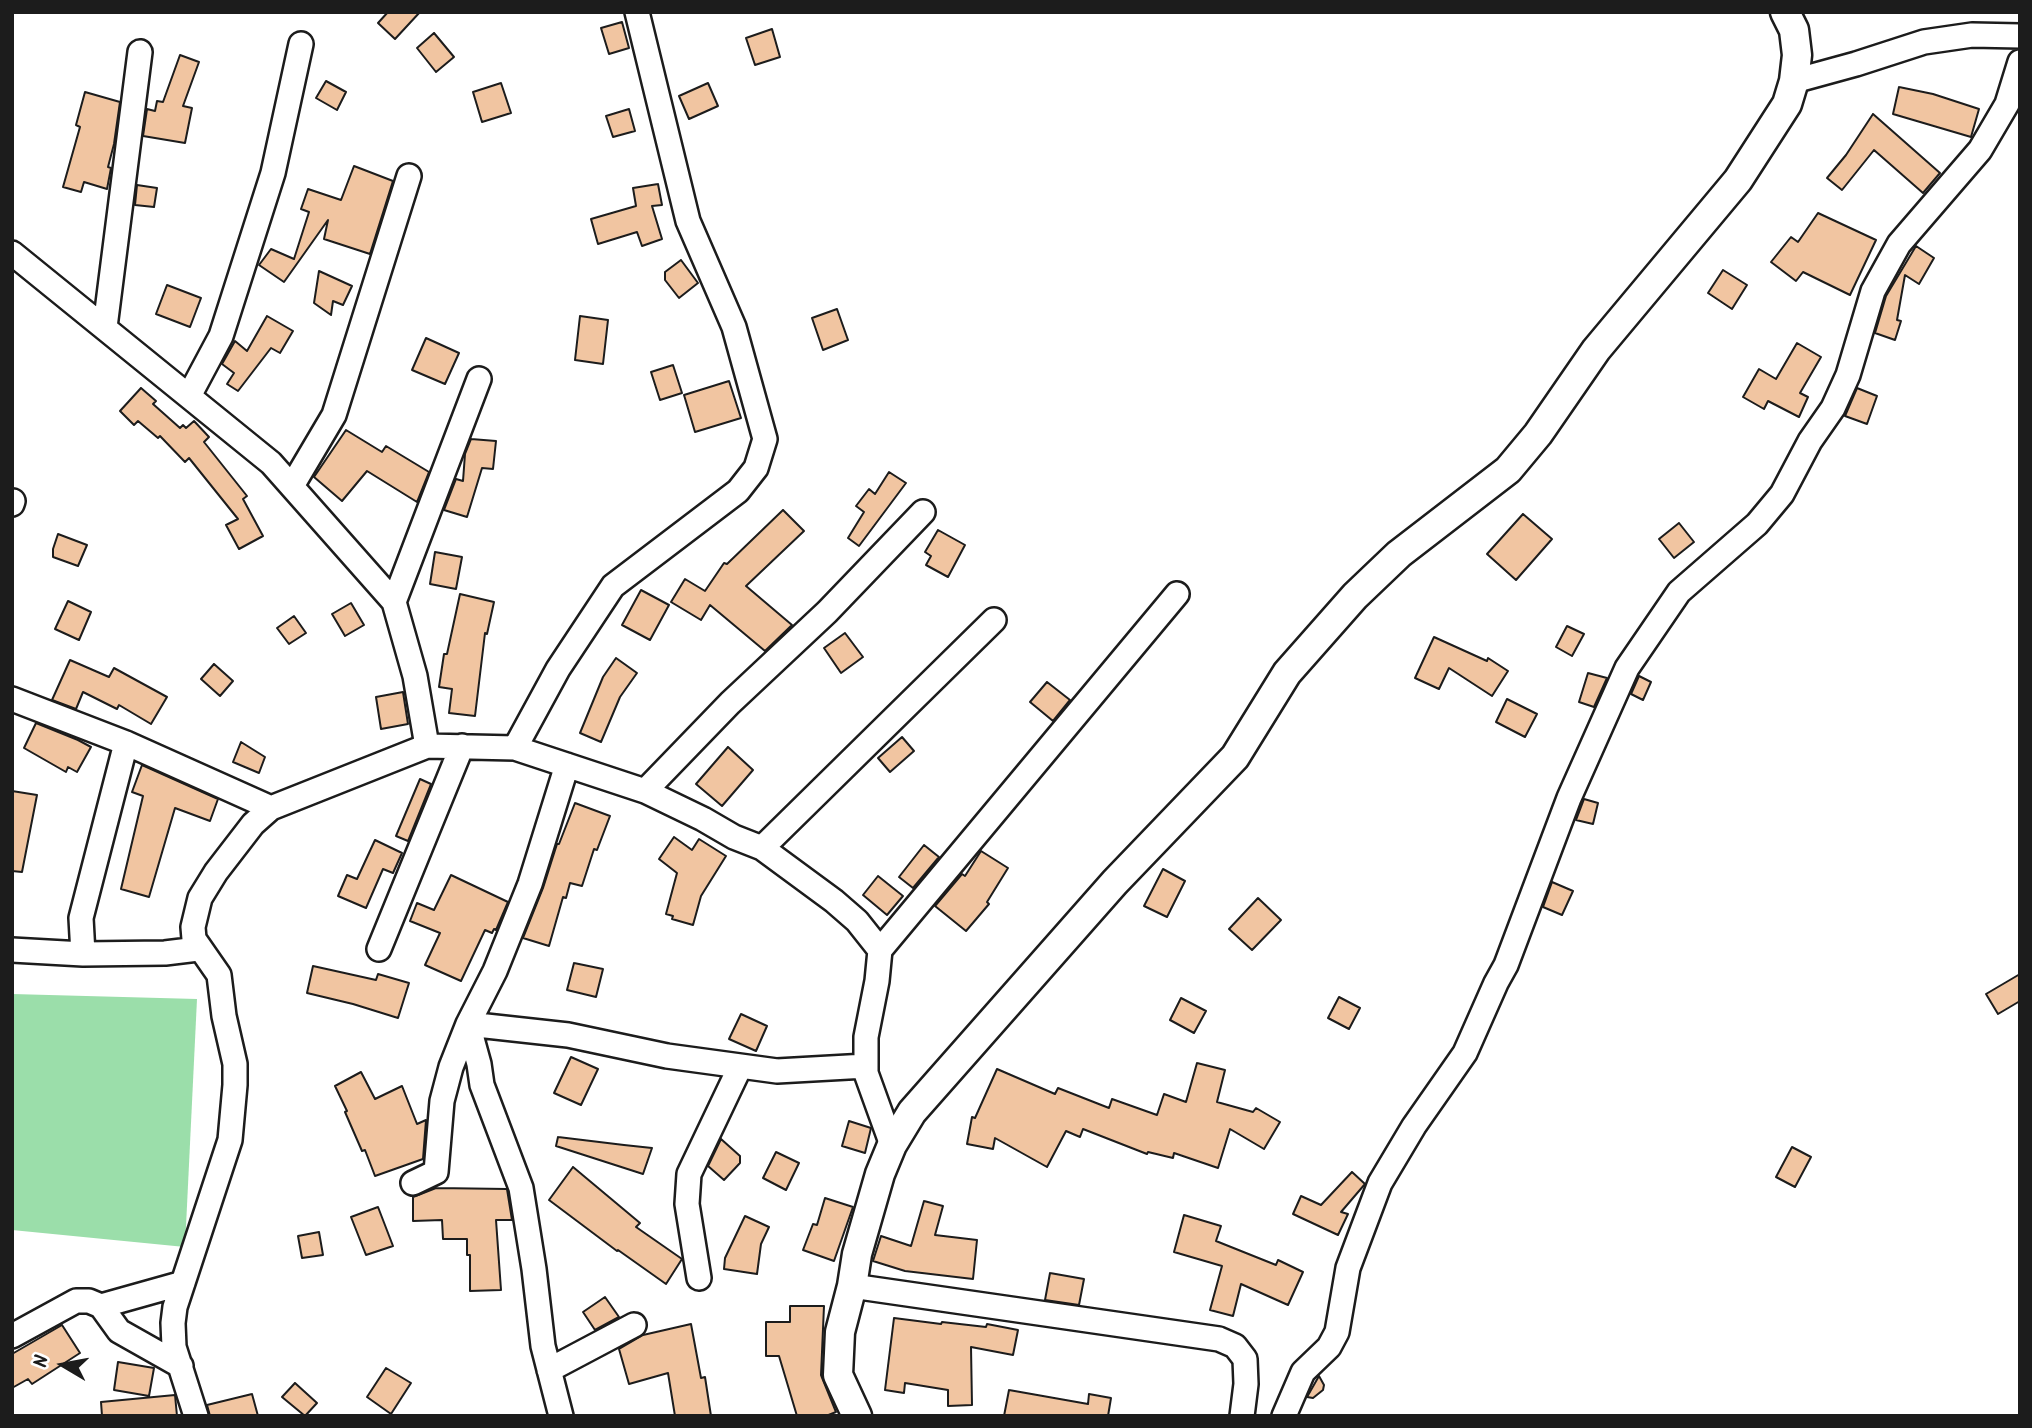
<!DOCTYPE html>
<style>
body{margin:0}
#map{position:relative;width:2032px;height:1428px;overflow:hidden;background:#fff;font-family:Kalam,sans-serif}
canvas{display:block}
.frame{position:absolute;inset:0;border:14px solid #1c1c1c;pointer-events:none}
.north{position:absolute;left:28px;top:1330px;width:70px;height:70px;-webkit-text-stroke:5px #fff;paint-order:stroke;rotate:280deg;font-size:19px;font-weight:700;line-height:28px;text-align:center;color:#1c1c1c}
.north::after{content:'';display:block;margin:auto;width:24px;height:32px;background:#1c1c1c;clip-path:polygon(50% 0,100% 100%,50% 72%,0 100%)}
</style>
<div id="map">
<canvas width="2032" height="1428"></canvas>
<div class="frame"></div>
<div class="north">N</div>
</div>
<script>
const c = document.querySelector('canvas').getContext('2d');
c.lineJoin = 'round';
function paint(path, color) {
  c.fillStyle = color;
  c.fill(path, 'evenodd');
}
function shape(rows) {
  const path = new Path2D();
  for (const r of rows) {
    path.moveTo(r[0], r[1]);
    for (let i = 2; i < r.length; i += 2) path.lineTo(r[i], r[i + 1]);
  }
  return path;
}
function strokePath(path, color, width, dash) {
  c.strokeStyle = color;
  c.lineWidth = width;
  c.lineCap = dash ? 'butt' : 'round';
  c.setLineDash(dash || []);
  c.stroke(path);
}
paint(shape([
 [12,994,197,999,185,1247,12,1230]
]), '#9bdeaa');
const building = shape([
 [388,12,420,12,395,39,378,23,388,12],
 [622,22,629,48,609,54,601,28,622,22],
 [772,29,780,57,755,65,746,38,772,29],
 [434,33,454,57,436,72,417,48,434,33],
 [180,55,199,62,183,106,192,108,185,143,143,136,147,109,155,111,157,101,163,102,180,55],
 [326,81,346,92,337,110,316,98,326,81],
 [501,83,511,113,482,122,473,92,501,83],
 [708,83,718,106,689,119,679,96,708,83],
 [1899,87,1933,94,1979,109,1971,137,1893,114,1899,87],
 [85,92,120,102,114,144,108,167,111,168,107,189,84,182,81,192,63,187,80,127,76,125,85,92],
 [629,109,635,131,613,137,606,116,629,109],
 [1873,114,1940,173,1923,193,1874,150,1842,190,1827,178,1846,155,1873,114],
 [354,166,393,181,370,254,324,239,328,220,284,282,259,265,271,249,294,259,309,212,301,209,308,189,341,200,354,166],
 [658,184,662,205,652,206,662,239,642,246,637,232,598,244,591,219,636,206,633,188,658,184],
 [137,185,157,188,154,207,135,205,137,185],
 [1818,213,1876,240,1850,295,1803,272,1796,281,1771,262,1791,237,1798,242,1818,213],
 [1916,246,1934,258,1919,284,1905,275,1897,320,1901,321,1895,340,1875,333,1886,296,1916,246],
 [681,260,698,283,679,298,665,280,665,272,681,260],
 [1723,270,1747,285,1732,309,1708,293,1723,270],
 [319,271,352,286,343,305,333,301,331,315,314,303,319,271],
 [167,285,201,298,190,327,156,314,167,285],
 [837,309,848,340,823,350,812,318,837,309],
 [267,316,293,331,280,353,271,348,238,391,227,384,234,373,222,364,235,341,247,351,267,316],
 [580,316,608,320,603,364,575,360,580,316],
 [426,338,459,353,445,384,412,370,426,338],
 [1797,343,1821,357,1800,393,1808,397,1799,417,1768,401,1764,409,1743,397,1759,369,1776,379,1797,343],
 [673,365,682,393,660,400,651,372,673,365],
 [729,381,741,418,695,432,684,395,729,381],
 [141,388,156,401,153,404,180,428,183,425,186,428,194,421,209,437,204,442,247,496,243,499,263,536,239,549,226,525,238,519,189,458,185,462,160,436,158,438,138,421,134,425,120,411,141,388],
 [1857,388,1877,396,1867,424,1845,416,1857,388],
 [346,430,382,452,386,446,429,472,417,502,367,471,342,501,314,477,346,430],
 [471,439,496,441,493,469,482,468,467,517,444,510,456,479,463,481,465,454,471,439],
 [889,472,906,483,859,546,848,538,864,512,856,506,869,489,875,494,889,472],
 [783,510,804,531,746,586,792,625,765,651,710,605,701,620,671,602,685,579,705,591,724,563,727,564,783,510],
 [1523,514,1552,539,1516,580,1487,554,1523,514],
 [1679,523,1694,542,1674,558,1659,539,1679,523],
 [938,530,965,545,948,577,926,565,931,556,925,552,938,530],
 [58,534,87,545,78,566,53,557,53,549,58,534],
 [435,552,462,557,456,589,430,584,435,552],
 [641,590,669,605,650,640,622,625,641,590],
 [460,594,494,602,487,634,485,633,475,716,449,713,452,689,439,687,444,654,447,654,460,594],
 [68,601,91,612,79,640,55,629,68,601],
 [351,603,364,625,345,636,332,614,351,603],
 [294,616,306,633,289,644,277,628,294,616],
 [1567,626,1584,634,1572,656,1556,647,1567,626],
 [845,633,863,657,841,673,824,648,845,633],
 [1434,637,1487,661,1488,658,1508,671,1492,696,1449,668,1439,689,1415,678,1434,637],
 [616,658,637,673,620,697,601,742,580,733,603,677,616,658],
 [70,660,109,677,114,668,167,697,151,724,119,705,117,709,83,692,76,709,52,700,70,660],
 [214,664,233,681,220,696,201,679,214,664],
 [1588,673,1607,678,1594,707,1579,702,1588,673],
 [1639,676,1651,682,1643,700,1631,694,1639,676],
 [1047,682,1070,700,1053,721,1030,702,1047,682],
 [403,692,408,724,381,729,376,697,403,692],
 [1507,699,1537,714,1525,737,1496,722,1507,699],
 [36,723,78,740,91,747,77,772,68,767,66,772,24,748,36,723],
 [902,737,914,751,890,772,878,758,902,737],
 [241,742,265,757,259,773,233,762,241,742],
 [728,747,753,770,722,806,696,784,728,747],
 [142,765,218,799,210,821,175,808,149,897,121,889,143,796,132,792,142,765],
 [420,779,431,784,408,841,396,836,420,779],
 [12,791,37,795,22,872,12,871,12,791],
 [1584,799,1598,803,1593,824,1576,820,1584,799],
 [575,803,610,816,597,850,594,849,582,886,570,883,566,898,563,897,549,946,523,938,543,888,557,844,559,844,575,803],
 [674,837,692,850,699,839,726,856,701,896,693,925,672,919,673,916,666,914,677,873,659,859,674,837],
 [375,840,402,853,393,873,383,869,366,908,338,896,347,875,357,879,375,840],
 [924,845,939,857,913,888,899,877,924,845],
 [981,851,1008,868,987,902,989,904,966,931,935,906,962,874,965,876,981,851],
 [1163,869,1185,881,1167,917,1144,906,1163,869],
 [451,875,508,902,496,930,494,929,492,933,485,930,461,981,425,965,440,933,410,921,417,903,434,910,451,875],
 [878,876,903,896,887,915,863,895,878,876],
 [1552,882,1573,891,1562,915,1543,907,1552,882],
 [1258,898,1281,920,1252,950,1229,929,1258,898],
 [574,963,603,969,596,997,567,990,574,963],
 [313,966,376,980,378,974,409,983,398,1018,353,1004,307,993,313,966],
 [2020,974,2020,1001,1998,1014,1986,994,2020,974],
 [1339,997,1360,1008,1349,1029,1328,1018,1339,997],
 [1181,998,1206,1011,1194,1033,1170,1020,1181,998],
 [741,1014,767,1026,756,1051,729,1039,741,1014],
 [571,1057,598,1069,581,1105,554,1093,571,1057],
 [1197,1063,1225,1070,1217,1102,1253,1112,1256,1108,1280,1122,1264,1149,1230,1129,1218,1168,1174,1153,1173,1158,1148,1152,1147,1154,1083,1129,1080,1137,1066,1131,1047,1167,995,1138,993,1149,967,1144,972,1117,975,1118,997,1069,1055,1094,1058,1088,1109,1108,1112,1099,1157,1115,1164,1094,1186,1102,1197,1063],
 [361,1072,375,1099,402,1086,417,1124,426,1120,423,1159,375,1176,365,1150,362,1151,345,1112,347,1111,335,1086,361,1072],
 [849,1121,871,1128,865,1153,842,1146,849,1121],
 [558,1137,624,1145,652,1148,643,1174,556,1146,558,1137],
 [721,1139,740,1156,740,1163,724,1180,708,1166,721,1139],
 [1792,1147,1811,1157,1795,1187,1776,1177,1792,1147],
 [776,1152,799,1163,786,1190,763,1178,776,1152],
 [573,1167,640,1223,636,1227,682,1259,666,1284,618,1250,617,1251,549,1200,573,1167],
 [1352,1172,1365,1184,1341,1212,1348,1214,1338,1235,1293,1214,1301,1196,1321,1205,1352,1172],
 [436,1188,507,1189,512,1220,496,1220,501,1290,470,1291,470,1255,467,1255,467,1239,443,1239,442,1220,413,1221,413,1197,436,1188],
 [825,1198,853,1207,834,1261,803,1250,813,1224,817,1225,825,1198],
 [924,1201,943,1206,935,1235,977,1240,973,1279,905,1271,873,1261,881,1236,911,1246,924,1201],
 [378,1207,393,1246,366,1255,351,1217,378,1207],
 [1184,1215,1221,1226,1216,1241,1276,1265,1278,1260,1303,1272,1288,1305,1241,1284,1233,1316,1210,1310,1222,1266,1174,1252,1184,1215],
 [745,1216,769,1227,761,1244,757,1274,724,1269,725,1258,745,1216],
 [319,1232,323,1255,302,1258,298,1236,319,1232],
 [1050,1273,1084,1279,1079,1305,1045,1300,1050,1273],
 [605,1297,619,1317,595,1330,583,1312,605,1297],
 [790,1306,824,1306,821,1375,836,1412,826,1416,797,1416,779,1356,766,1356,766,1322,790,1322,790,1306],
 [894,1318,941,1324,942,1322,986,1327,987,1324,1018,1330,1013,1355,971,1347,972,1405,948,1406,948,1390,905,1383,904,1393,885,1390,894,1318],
 [691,1324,701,1378,705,1377,711,1416,675,1416,668,1373,629,1384,619,1349,643,1335,691,1324],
 [62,1325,80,1353,32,1384,28,1379,12,1388,12,1354,62,1325],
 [118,1362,154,1368,149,1396,114,1390,118,1362],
 [386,1368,411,1383,391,1414,367,1397,386,1368],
 [1319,1376,1324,1385,1323,1390,1313,1398,1307,1397,1319,1376],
 [295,1383,317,1403,305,1416,282,1397,295,1383],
 [1009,1390,1088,1404,1089,1394,1111,1398,1108,1416,1004,1416,1009,1390],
 [252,1394,258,1416,210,1416,207,1405,252,1394],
 [175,1395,177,1416,102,1416,101,1402,175,1395]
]);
paint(building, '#f1c5a1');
strokePath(building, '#1c1c1c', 2);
const minor = shape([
 [1794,81,1856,64,1924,42,1972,35,2020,36],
 [12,253,271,463,394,602,415,676,427,746],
 [105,327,140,52],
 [189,396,221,336,273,173,301,44],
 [292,486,334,415,409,176],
 [12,504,13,501],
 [394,602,479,379],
 [12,699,126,743,271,808],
 [515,748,558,669,613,586,738,491,756,468,765,439,734,327,688,221,637,12],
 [645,791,730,703,827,612,923,512],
 [762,848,994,620],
 [379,949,462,746],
 [12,950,83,954,165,953,198,949],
 [880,950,1177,594],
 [83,954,81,918,126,743],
 [413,1183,436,1172,442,1101,451,1067,468,1024,495,971,530,884,567,765],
 [699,1278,687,1204,689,1174,740,1067],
 [852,1286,1219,1339,1235,1346,1245,1359,1246,1384,1242,1416],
 [101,1306,119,1331,181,1366],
 [12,1336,76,1301,89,1301,101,1306,183,1283],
 [549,1370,634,1325],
 [196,1416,174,1347,173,1323,175,1307,230,1140,235,1085,235,1064,224,1016,219,975,194,939,193,927,200,898,216,872,253,824,271,808,427,746,515,748,645,791,703,819,734,837,762,848,834,901,857,921,880,950,877,981,866,1037,866,1073,892,1145],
 [561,1416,543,1346,534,1269,521,1188,482,1085,479,1064,468,1024,568,1035,667,1056,777,1071,866,1066],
 [1284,1416,1303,1372,1329,1347,1337,1332,1348,1268,1380,1183,1414,1126,1465,1053,1496,983,1506,965,1569,798,1627,668,1679,592,1757,524,1782,494,1810,441,1833,408,1848,375,1873,291,1899,244,1980,150,2007,104,2020,62]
]);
const tertiary = shape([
 [857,1416,838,1375,840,1332,852,1286,857,1254,880,1174,892,1145,912,1112,1115,882,1235,757,1287,673,1355,596,1399,554,1508,470,1538,434,1596,350,1738,180,1787,104,1794,81,1797,55,1794,30,1785,12]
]);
strokePath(minor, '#1c1c1c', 28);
strokePath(tertiary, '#1c1c1c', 33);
strokePath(minor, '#fff', 23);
strokePath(tertiary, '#fff', 28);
</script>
